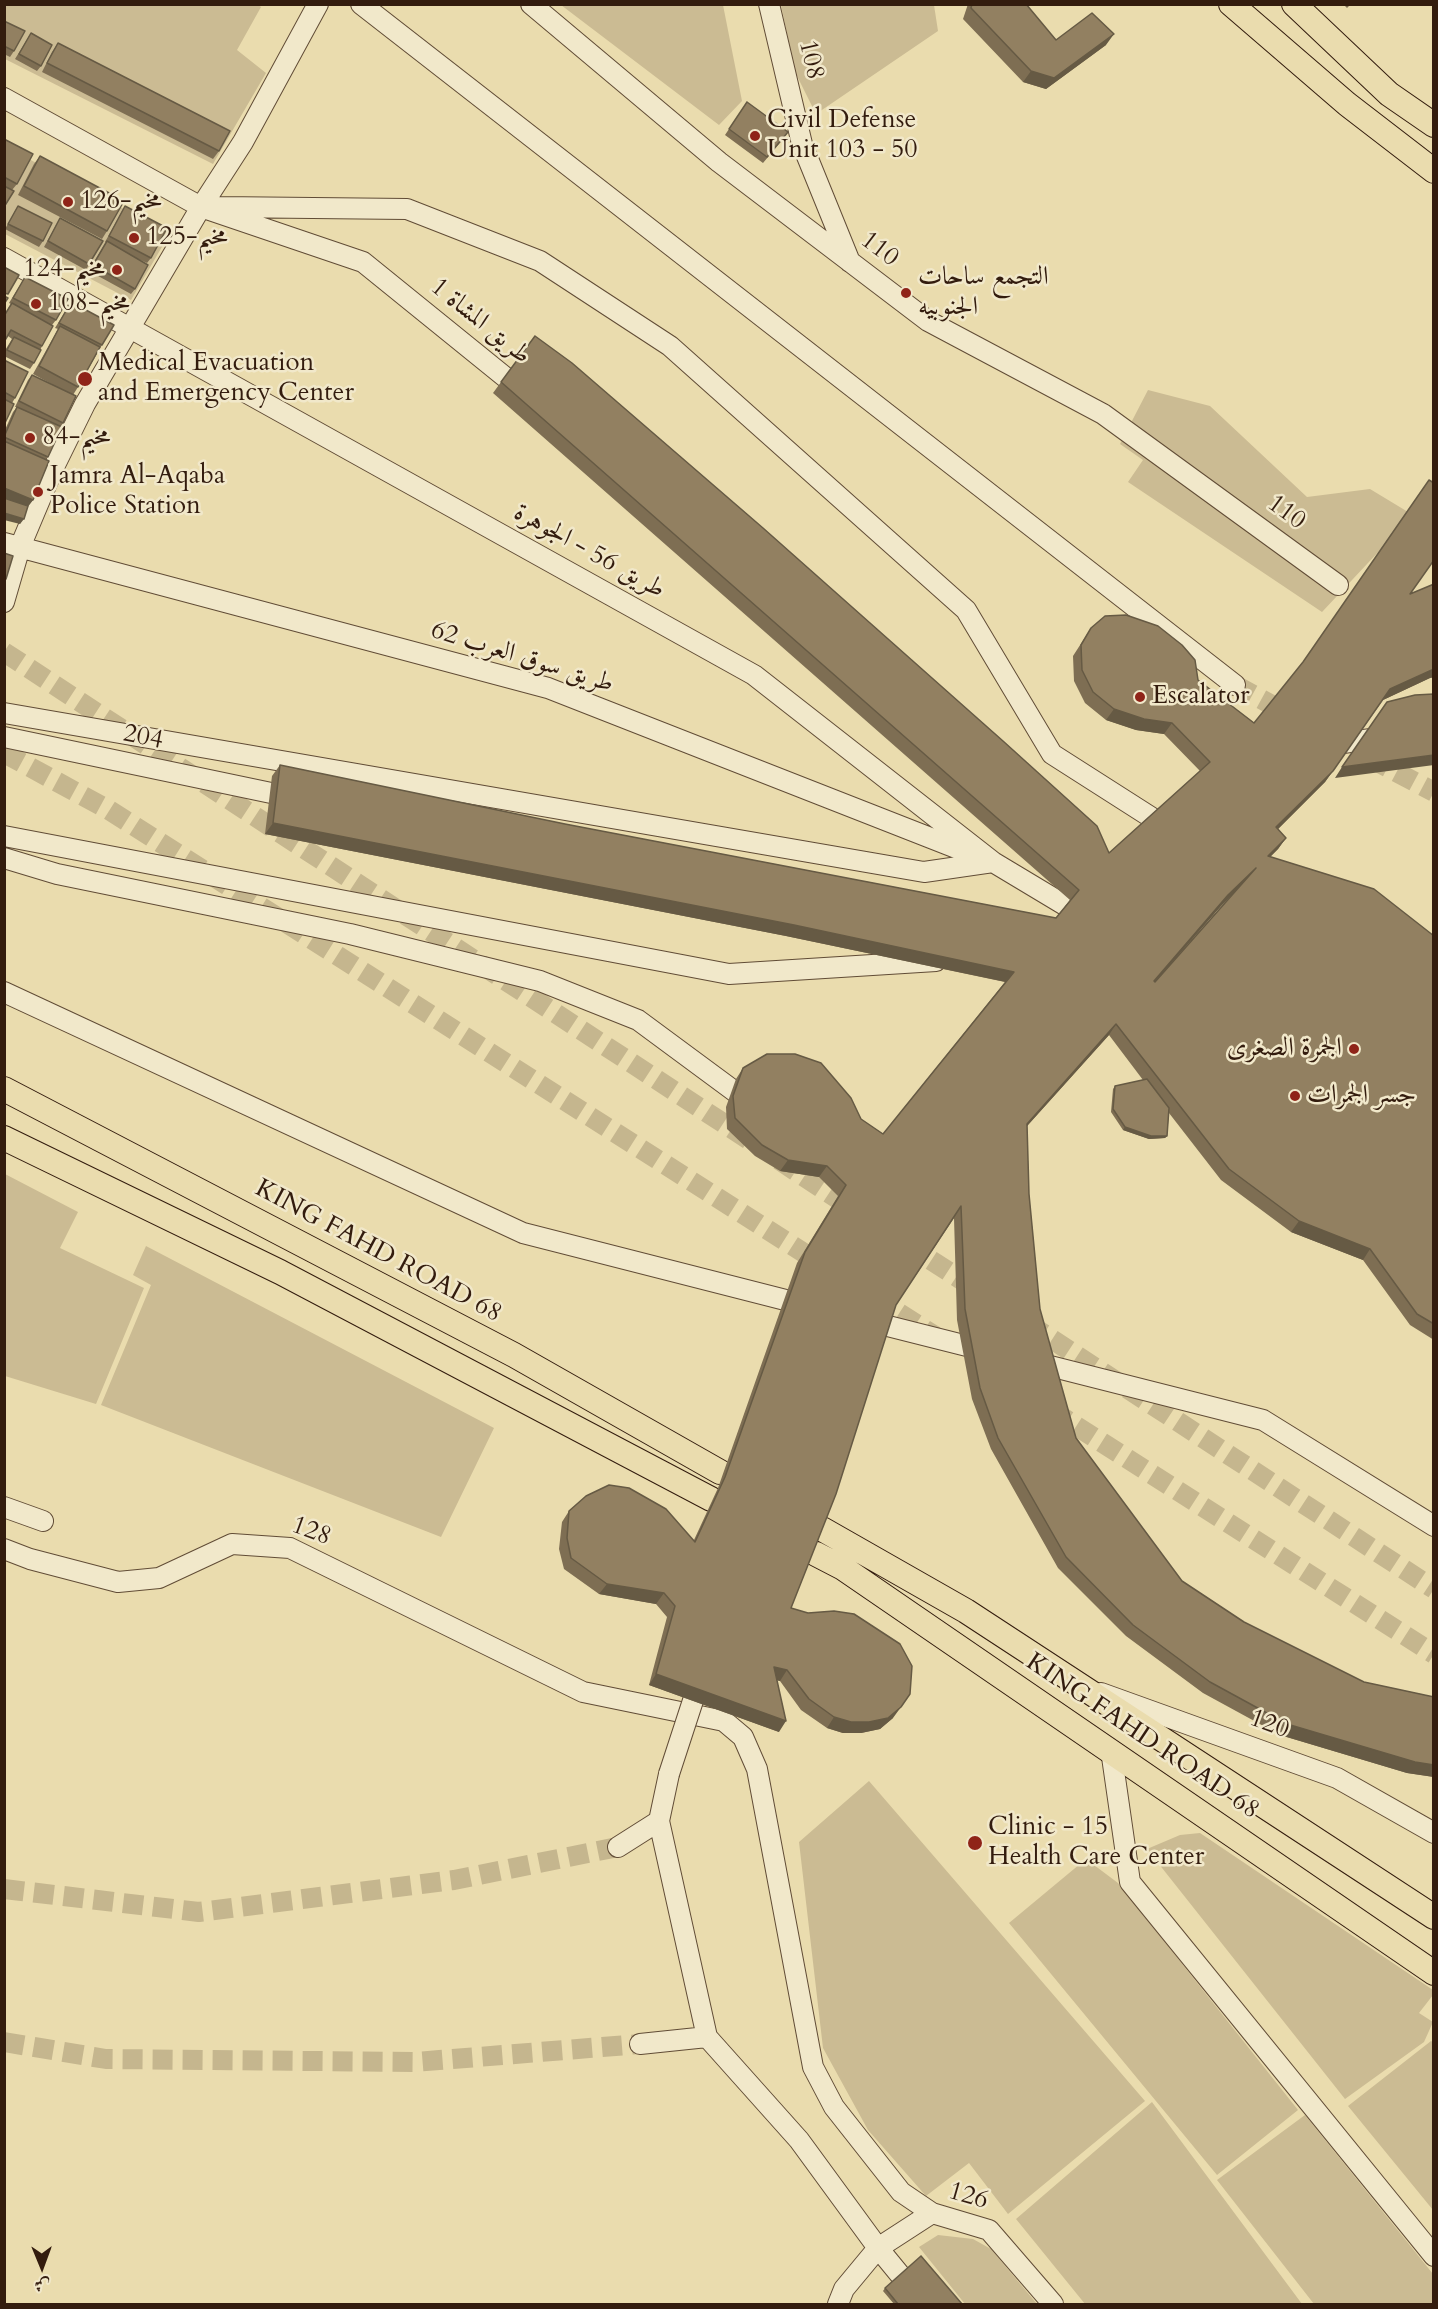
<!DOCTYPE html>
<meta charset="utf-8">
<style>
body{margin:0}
#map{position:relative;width:1438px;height:2309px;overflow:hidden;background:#eadcae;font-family:Cardo,Amiri,serif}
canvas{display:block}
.frame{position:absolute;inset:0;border:6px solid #331c0e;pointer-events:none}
.north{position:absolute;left:12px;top:2237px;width:60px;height:60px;-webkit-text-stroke:4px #f1e8ca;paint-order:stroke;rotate:179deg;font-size:16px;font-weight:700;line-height:24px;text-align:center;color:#331c0e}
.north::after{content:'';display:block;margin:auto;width:21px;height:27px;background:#331c0e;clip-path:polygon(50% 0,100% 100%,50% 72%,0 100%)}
</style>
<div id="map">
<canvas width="1438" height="2309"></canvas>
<div class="frame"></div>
<div class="north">ش</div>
</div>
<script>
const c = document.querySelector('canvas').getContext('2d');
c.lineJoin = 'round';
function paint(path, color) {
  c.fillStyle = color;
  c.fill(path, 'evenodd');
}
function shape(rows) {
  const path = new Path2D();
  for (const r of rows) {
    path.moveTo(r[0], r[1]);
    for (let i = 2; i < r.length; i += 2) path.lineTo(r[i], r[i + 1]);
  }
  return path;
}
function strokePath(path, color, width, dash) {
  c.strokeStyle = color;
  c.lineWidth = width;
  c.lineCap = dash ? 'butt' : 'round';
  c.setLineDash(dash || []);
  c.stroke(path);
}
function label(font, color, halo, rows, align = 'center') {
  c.font = font + ' Cardo,Amiri,serif';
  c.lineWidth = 5;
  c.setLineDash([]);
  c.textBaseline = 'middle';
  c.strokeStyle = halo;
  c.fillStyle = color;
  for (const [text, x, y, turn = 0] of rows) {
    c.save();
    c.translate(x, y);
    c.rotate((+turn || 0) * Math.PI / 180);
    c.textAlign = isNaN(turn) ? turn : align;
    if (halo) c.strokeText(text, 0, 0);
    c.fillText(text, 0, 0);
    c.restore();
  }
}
paint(shape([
 [4,5,258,5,261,7,237,50,266,73,213,164,5,59],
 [561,5,723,5,742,101,719,125],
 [781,5,934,5,938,31,816,114,795,72],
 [4,146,170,233,131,300,5,234],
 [1148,390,1210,406,1307,497,1370,489,1413,515,1322,612,1128,482,1143,460,1120,444],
 [5,1174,78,1212,60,1248,144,1288,96,1404,5,1376],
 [146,1246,494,1428,441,1537,101,1405,151,1285,133,1275],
 [869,1781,1145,2101,1008,2214,969,2163,926,2196,868,2130,823,2048,799,1842],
 [1200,1833,1433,1990,1433,1995,1419,2013,1433,2022,1424,2042,1345,2099,1147,1849,1180,1835],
 [1086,1859,1118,1883,1298,2110,1217,2175,1009,1923],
 [1431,2041,1434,2043,1433,2210,1348,2106],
 [1152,2102,1302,2304,1085,2304,1016,2219],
 [1305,2115,1433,2274,1433,2304,1314,2304,1217,2180],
 [938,2235,973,2239,991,2249,1037,2304,965,2304,919,2247]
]), '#cbbb93');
strokePath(shape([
 [4,652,749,1140],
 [1235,685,1294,717],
 [4,753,109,810,826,1267],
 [1370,758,1434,792],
 [779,1160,859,1213],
 [906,1244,977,1290],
 [874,1297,935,1336],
 [1027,1323,1434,1589],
 [1051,1410,1434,1654],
 [4,1889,199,1912,454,1880,618,1847],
 [4,2042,106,2059,415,2062,640,2044]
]), '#c5b68e', 20, [20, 10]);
const minor = shape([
 [361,4,1235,685],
 [531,4,719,162,928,321,1103,414,1338,585],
 [769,4,802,144,850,262],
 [4,98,201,207,363,262,526,394],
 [219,207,407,209,540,261,670,346,966,610,1052,754,1171,830],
 [4,258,754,675,993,862],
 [4,543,548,688,974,855],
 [4,602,20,547,52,471,85,404,201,207,243,142,318,4],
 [4,713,924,872,993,862,1088,919],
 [4,737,295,798],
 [4,836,729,974,936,961],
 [4,858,57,874,350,934,540,981,638,1020,753,1105],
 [4,992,523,1233,809,1306],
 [864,1320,987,1351],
 [1030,1361,1263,1420,1434,1526],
 [4,1507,43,1521],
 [4,1549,30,1559,118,1582,159,1578,232,1544,290,1548,583,1692,724,1721,743,1737,757,1769,813,2067,834,2107,901,2192,932,2213],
 [1101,1693,1337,1778,1434,1833],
 [1111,1750,1130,1882,1434,2256],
 [669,1774,659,1821,707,2037,799,2140,878,2248,924,2304],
 [618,1847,659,1821],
 [640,2044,707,2037],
 [838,2304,844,2289,878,2248,932,2213,989,2230,1053,2304]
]);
const major = shape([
 [1231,4,1347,104,1434,171],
 [1294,4,1389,94,1434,125],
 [4,1089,514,1355,720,1472],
 [4,1138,280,1272,711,1499],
 [822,1529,966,1611,1434,1917],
 [816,1554,843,1568,1434,1973]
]);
strokePath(minor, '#614c36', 22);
strokePath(major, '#331c0e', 26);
strokePath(minor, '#f1e8ca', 20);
strokePath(major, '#eadcae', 24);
const minorBridge = shape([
 [1329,745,1434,730],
 [669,1774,701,1676]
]);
strokePath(minorBridge, '#614c36', 22, []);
strokePath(minorBridge, '#f1e8ca', 20);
paint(shape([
 [968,4,1026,4,1056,40,1106,45,1046,89,1023,82,963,19],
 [1343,4,1351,4,1347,8],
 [4,21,14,51,10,57,4,54],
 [31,33,41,66,37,71,15,59],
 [58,43,219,151,213,159,42,72,52,52],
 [747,102,784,138,763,163,725,135],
 [4,139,17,184,12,190,4,207],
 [40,156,107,231,102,239,18,195,34,164],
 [18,206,43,241,39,247,5,229],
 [125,206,151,258,147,263,134,257,135,289,131,294,89,271,106,242,105,242],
 [60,218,89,264,86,270,44,247],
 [25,277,56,320,52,325,34,363,30,369,4,356,4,352,12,339,8,336,4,342,4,315,11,304,9,303],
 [71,302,102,345,78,387,73,395,63,423,46,459,33,500,28,506,20,524,4,498,4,432,13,412,17,407,15,407,28,380,32,375,57,387,33,374,58,329,55,328],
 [535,336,1109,853,1200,771,1164,734,1136,730,1106,720,1085,703,1074,681,1073,656,1091,628,1198,680,1254,723,1410,594,1434,584,1434,677,1430,678,1383,700,1325,782,1278,829,1286,838,1278,849,1270,857,1434,936,1434,1340,1410,1325,1363,1260,1291,1232,1221,1180,1169,1113,1167,1136,1165,1138,1149,1139,1123,1130,1111,1112,1113,1089,1115,1086,1143,1080,1109,1035,1027,1126,1029,1194,1040,1309,1076,1438,1182,1581,1244,1622,1364,1682,1434,1697,1434,1777,1407,1773,1280,1735,1203,1693,1126,1636,1058,1568,991,1449,972,1399,957,1320,954,1218,896,1305,791,1608,893,1718,880,1729,861,1733,843,1733,827,1728,801,1710,780,1681,777,1680,779,1732,649,1685,667,1617,656,1604,599,1594,564,1569,559,1549,562,1522,569,1511,694,1540,718,1488,797,1263,838,1196,819,1177,780,1171,755,1156,727,1129,726,1107,736,1079,743,1068,861,1119,883,1134,1005,982,786,936,265,834,272,776,280,765,565,824,1056,918,1070,900,493,393],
 [1232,895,1167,968,1221,906],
 [4,360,15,398,12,403,4,425],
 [885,2288,962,2304,894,2304,883,2291]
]), '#7e6e53');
paint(shape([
 [1114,34,1106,45,1046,89,1023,82,1031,71],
 [4,488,33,500,27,508,4,498],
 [4,513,24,519,20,524,4,520],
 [1434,669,1434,677,1430,678,1383,700,1390,689],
 [1114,709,1172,723,1164,734,1136,730,1106,720],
 [1434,755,1434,765,1335,778,1342,767],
 [1333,771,1325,782,1269,838,1276,827],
 [273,823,794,925,1014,972,1006,982,786,936,265,834],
 [1286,838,1278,849,1260,867,1268,856],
 [1256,868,1248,879,1221,906,1146,992,1154,981,1228,895],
 [1116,1024,1109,1035,1019,1135,1027,1124],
 [1125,1127,1167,1136,1165,1138,1149,1139,1123,1130],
 [788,1160,827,1166,819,1177,780,1171],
 [1299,1221,1370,1249,1363,1260,1291,1232],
 [607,1584,664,1593,656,1604,599,1594],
 [774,1667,787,1670,780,1681,767,1678],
 [656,1674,786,1721,779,1732,649,1685],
 [901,1707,893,1718,880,1729,861,1733,843,1733,827,1728,834,1717],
 [1287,1724,1434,1765,1434,1777,1407,1773,1280,1735]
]), '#665a44');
const building = shape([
 [972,4,1026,4,1056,40,1092,13,1114,34,1054,78,1031,71,971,8,972,4],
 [4,21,25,31,14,51,4,46,4,21],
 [31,33,52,45,41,66,19,54,31,33],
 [58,43,230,131,219,151,47,63,58,43],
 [747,102,788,132,767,157,729,129,747,102],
 [4,139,33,154,17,184,4,177,4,139],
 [40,156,124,201,107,231,24,186,40,156],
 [4,186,14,191,4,207,4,186],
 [18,206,52,223,43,241,8,224,18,206],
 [125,206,167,228,151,258,109,236,125,206],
 [60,218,103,241,89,264,48,241,60,218],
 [107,241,148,265,135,289,93,265,107,241],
 [4,267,19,275,8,294,4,293,4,267],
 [25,277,68,299,56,320,13,298,25,277],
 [4,296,8,298,4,304,4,296],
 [71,302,114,325,102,345,59,323,71,302],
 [12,303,53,326,42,346,11,330,4,342,4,316,12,303],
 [60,326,100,347,78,387,39,366,60,326],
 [535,336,572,363,763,528,1003,741,1097,826,1109,853,1210,762,1172,723,1144,719,1114,709,1093,692,1082,670,1081,645,1091,628,1105,616,1126,615,1158,626,1182,645,1195,660,1198,680,1254,723,1303,662,1429,480,1434,483,1434,560,1410,594,1434,584,1434,669,1390,689,1333,771,1276,827,1286,838,1268,856,1374,889,1434,936,1434,1324,1417,1314,1370,1249,1299,1221,1229,1169,1116,1024,1027,1124,1029,1194,1040,1309,1076,1438,1182,1581,1244,1622,1364,1682,1434,1697,1434,1765,1415,1762,1287,1724,1210,1682,1133,1625,1066,1557,998,1438,980,1388,965,1309,961,1206,896,1305,836,1494,791,1608,808,1613,834,1611,854,1614,900,1644,912,1666,910,1694,901,1707,888,1718,869,1722,851,1722,834,1717,809,1699,787,1670,774,1667,786,1721,656,1674,675,1606,664,1593,607,1584,571,1558,567,1538,569,1511,586,1496,609,1485,629,1488,666,1509,695,1542,725,1477,805,1252,846,1185,827,1166,788,1160,762,1145,735,1118,733,1096,743,1068,767,1054,795,1054,821,1063,851,1098,861,1119,883,1134,1014,972,794,925,273,823,280,765,565,824,1056,918,1079,890,501,382,535,336],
 [1256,868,1155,982,1154,981,1228,895,1256,868],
 [14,337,41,350,34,363,7,350,14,337],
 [4,360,28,372,15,398,4,392,4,360],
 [32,375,76,396,63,423,19,401,32,375],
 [4,399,14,404,4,425,4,399],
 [17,407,62,427,48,457,4,437,17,407],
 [4,441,49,461,33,500,4,488,4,441],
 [4,498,28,506,24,519,4,513,4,498],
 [4,553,13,556,6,579,4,579,4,553],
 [1434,694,1434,755,1342,767,1387,702,1415,695,1434,694],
 [1147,1079,1169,1108,1167,1136,1151,1136,1125,1127,1113,1109,1115,1086,1147,1079],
 [921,2256,962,2304,898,2304,885,2288,921,2256]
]);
paint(building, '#928061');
strokePath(building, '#665a44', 1.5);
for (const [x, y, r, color] of [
 [755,136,6,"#8f2418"],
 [68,202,6,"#8f2418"],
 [134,238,6,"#8f2418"],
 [117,270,6,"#8f2418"],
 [906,293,6,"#8f2418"],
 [36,304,6,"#8f2418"],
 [85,379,8,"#8f2418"],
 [30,438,6,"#8f2418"],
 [38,492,6,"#8f2418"],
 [1140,697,6,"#8f2418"],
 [1354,1049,6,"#8f2418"],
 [1295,1096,6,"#8f2418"],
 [975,1843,8,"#8f2418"]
]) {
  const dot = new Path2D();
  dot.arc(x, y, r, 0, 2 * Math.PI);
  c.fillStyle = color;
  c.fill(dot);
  strokePath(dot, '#f1e8ca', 2);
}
label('26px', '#331c0e', '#f1e8ca', [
 ["108",810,60,77],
 ["110",879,250,37],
 ["طريق المشاة 1",480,322,39],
 ["110",1286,513,36],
 ["طريق 56 - الجوهرة",589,552,29],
 ["طريق سوق العرب 62",522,658,17],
 ["204",143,738,11],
 ["KING FAHD ROAD 68",378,1252,28],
 ["128",311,1532,20],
 ["120",1269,1725,20],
 ["KING FAHD ROAD 68",1142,1737,34],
 ["126",968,2197,16]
]);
label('26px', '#331c0e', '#f1e8ca', [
 ["Civil Defense",767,121],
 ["Unit 103 - 50",767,151],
 ["مخيم-126",80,202],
 ["مخيم-125",146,238],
 ["مخيم-124",105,270,"right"],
 ["التجمع ساحات",918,278],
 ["الجنوبيه",918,308],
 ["مخيم-108",48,304],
 ["Medical Evacuation",98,364],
 ["and Emergency Center",98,394],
 ["مخيم-84",42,438],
 ["Jamra Al-Aqaba",50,477],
 ["Police Station",50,507],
 ["Escalator",1152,697],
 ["الجمرة الصغرى",1342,1049,"right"],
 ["جسر الجمرات",1307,1096],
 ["Clinic - 15",988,1828],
 ["Health Care Center",988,1858]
], 'left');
</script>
